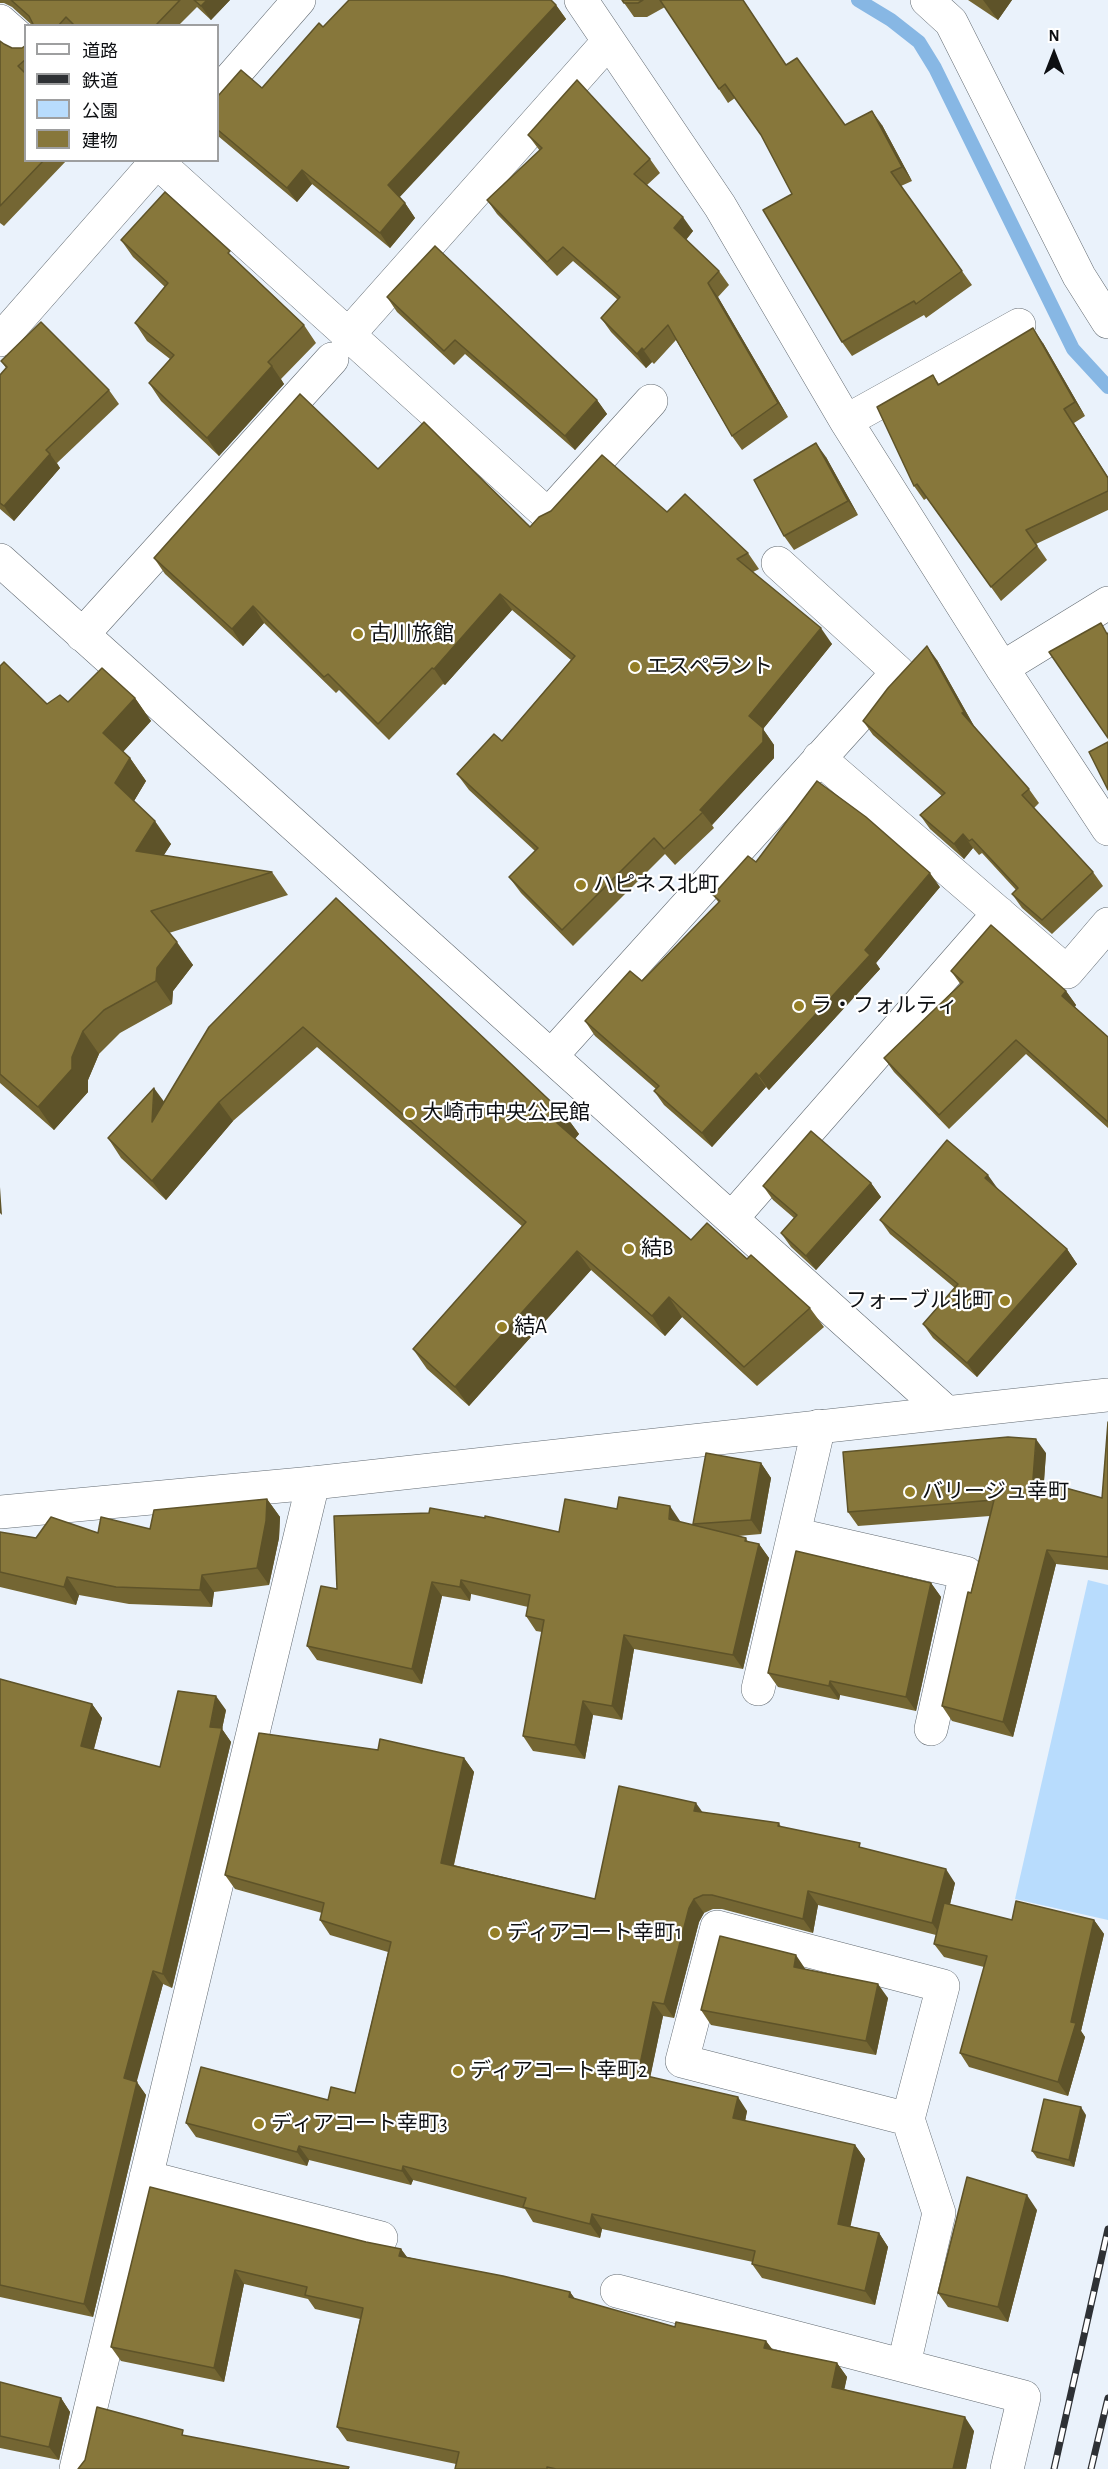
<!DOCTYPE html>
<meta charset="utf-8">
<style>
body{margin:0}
#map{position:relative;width:1108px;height:2469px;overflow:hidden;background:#eaf2fb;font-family:"Alegreya Sans","Noto Sans JP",sans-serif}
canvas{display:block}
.legend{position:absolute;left:24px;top:24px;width:195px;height:138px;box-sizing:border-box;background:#fff;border:2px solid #9e9fa0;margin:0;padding:8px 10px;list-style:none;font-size:18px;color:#0d0f12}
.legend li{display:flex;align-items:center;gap:12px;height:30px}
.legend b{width:30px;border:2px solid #9e9fa0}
.north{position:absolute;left:1024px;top:24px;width:60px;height:60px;-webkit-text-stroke:4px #fff;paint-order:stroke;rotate:0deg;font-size:16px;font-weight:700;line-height:24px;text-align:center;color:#0d0f12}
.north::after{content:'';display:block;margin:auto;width:21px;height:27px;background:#0d0f12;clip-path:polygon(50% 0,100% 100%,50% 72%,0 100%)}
</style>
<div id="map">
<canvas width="1108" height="2469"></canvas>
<ul class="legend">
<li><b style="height:8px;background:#fff"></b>道路</li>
<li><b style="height:8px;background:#2e3135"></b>鉄道</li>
<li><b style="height:16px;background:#b8dcfd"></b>公園</li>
<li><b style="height:16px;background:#87773b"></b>建物</li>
</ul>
<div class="north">N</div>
</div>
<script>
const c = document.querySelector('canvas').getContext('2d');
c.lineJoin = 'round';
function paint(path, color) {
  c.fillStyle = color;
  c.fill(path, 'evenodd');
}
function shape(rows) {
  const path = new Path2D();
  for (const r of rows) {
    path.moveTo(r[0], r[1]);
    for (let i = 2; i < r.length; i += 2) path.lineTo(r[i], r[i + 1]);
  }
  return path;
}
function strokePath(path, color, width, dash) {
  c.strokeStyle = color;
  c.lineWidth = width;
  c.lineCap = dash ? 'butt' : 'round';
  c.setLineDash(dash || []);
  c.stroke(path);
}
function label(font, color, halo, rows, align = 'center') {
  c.font = font + ' "Alegreya Sans","Noto Sans JP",sans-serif';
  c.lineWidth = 4.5;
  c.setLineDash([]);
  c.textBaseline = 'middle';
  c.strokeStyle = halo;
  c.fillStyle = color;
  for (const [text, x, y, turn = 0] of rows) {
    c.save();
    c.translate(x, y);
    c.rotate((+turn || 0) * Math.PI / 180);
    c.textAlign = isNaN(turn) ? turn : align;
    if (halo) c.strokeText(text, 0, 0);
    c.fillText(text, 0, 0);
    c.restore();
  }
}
paint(shape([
 [1088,1580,1108,1585,1108,1920,1015,1899]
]), '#b8dcfd');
strokePath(shape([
 [858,0,891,20,919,42,935,68,1073,349,1108,387]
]), '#87b7e4', 14);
const street = shape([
 [581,0,720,206,846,421,1002,668,1108,829],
 [927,0,951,22,1079,276,1108,322],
 [0,21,26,44],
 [218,93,299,0],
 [155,160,548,515,651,401],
 [348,335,608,42],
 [0,340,158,160],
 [846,421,1019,325],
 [0,560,946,1412],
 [82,635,332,359],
 [1002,668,1108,603],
 [819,758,1067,972,1108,924],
 [552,1055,898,672,778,563],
 [732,1218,999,913],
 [794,1534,966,1573,931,1729],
 [758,1689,819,1426],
 [146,2177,381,2238],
 [617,2291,1024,2397,1007,2469],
 [904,2364,939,2213,908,2119,682,2061,717,1927,943,1986,908,2119],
 [76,2469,313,1483]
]);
const secondary = shape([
 [0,1512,313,1483,1108,1395]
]);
strokePath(street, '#636b72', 34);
strokePath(secondary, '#636b72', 34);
strokePath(street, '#fff', 33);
strokePath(secondary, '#fff', 33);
const rail = shape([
 [1054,2469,1108,2229],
 [1091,2469,1108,2398]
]);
strokePath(rail, '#2e3135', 7);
strokePath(rail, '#fff', 4.5, [14]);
paint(shape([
 [0,0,230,0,211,20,197,7,178,26,33,26,12,7,4,3,0,3],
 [622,0,743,0,786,65,845,125,882,125,912,181,901,186,972,285,926,318,924,315,852,356,842,342,792,194,762,136,735,98,728,103,665,7,647,17,634,17],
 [968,0,1012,0,998,20],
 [556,5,566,19,399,197,405,203,415,218,390,248,312,184,297,202,218,136,218,96,262,88,323,27],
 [0,41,4,44,12,48,22,48,26,45,26,160,67,160,4,226,0,223],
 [528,135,650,159,660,173,647,185,693,231,686,240,719,271,729,285,718,297,788,417,742,450,732,436,676,340,654,364,652,362,646,368,611,332,601,318,618,300,573,261,557,276,497,214,487,200,540,151],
 [121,240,237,261,304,325,316,343,281,379,284,384,219,456,161,401,149,383,170,359,147,341,135,323,165,287,133,257],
 [387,297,597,400,607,414,575,450,465,354,454,365,397,312],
 [1043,343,1085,416,1074,423,1108,477,1108,510,1036,544,1047,560,1001,601,927,498,924,500,914,486,933,375,939,384],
 [1,361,109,390,119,404,57,463,60,468,14,521,0,509,0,375,6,368],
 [826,457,858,515,794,550,784,536],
 [378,469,530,527,667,512,748,553,759,569,753,572,832,644,763,729,774,745,774,758,712,825,714,828,675,865,665,854,573,946,521,893,509,877,535,851,469,790,457,774,502,741,571,660,512,610,445,685,443,684,389,740,339,690,336,693,264,623,243,646,165,574,154,558],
 [937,660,974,726,1029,789,1039,803,1034,808,1093,872,1103,886,1052,934,1022,908,1012,894,1016,890,982,853,979,855,973,848,964,859,930,829,920,815,942,796,873,735,863,721],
 [0,666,47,704,68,702,135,698,151,721,123,752,130,758,146,781,134,801,171,844,163,856,272,872,288,895,169,933,193,965,173,991,172,1004,120,1033,99,1054,88,1080,88,1092,54,1130,0,1083],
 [756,862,940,887,876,963,880,969,769,1090,766,1087,712,1147,664,1105,654,1091,656,1089,595,1036,585,1021,642,981,719,903,713,895],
 [336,898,565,1115,579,1134,575,1139,691,1240,747,1259,810,1308,824,1327,757,1386,682,1317,665,1336,591,1270,469,1406,427,1369,413,1349,523,1227,317,1047,233,1121,166,1200,121,1158,108,1138,164,1102],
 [951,971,1066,991,1076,1005,1075,1007,1108,1037,1108,1128,1026,1054,949,1129,894,1072,884,1058,961,985],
 [871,1183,881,1197,816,1270,791,1247,781,1233,794,1218,773,1200,763,1186],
 [998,1189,1067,1249,1077,1264,977,1377,933,1338,923,1324,955,1288,890,1234,880,1220],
 [1108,1422,1108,1570,1056,1564,1013,1737,952,1721,942,1706,990,1516,858,1526,848,1512,1046,1453,1044,1482,1102,1498],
 [761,1463,771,1478,761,1534,738,1536,746,1538,748,1542,759,1544,769,1558,743,1669,634,1649,622,1720,593,1715,585,1759,533,1751,523,1736,542,1632,536,1631,526,1616,528,1607,471,1594,470,1601,442,1596,422,1684,317,1660,307,1646,337,1589,559,1532,680,1521,680,1522,693,1525],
 [267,1499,280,1517,279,1538,269,1585,214,1592,212,1607,129,1604,79,1595,76,1605,0,1587,0,1532,36,1538,150,1529],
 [931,1583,941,1597,916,1711,840,1695,839,1700,778,1687,768,1673],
 [0,1679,92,1704,102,1718,94,1749,160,1767,226,1710,222,1729,231,1742,173,1985,172,1988,163,1984,136,2082,146,2095,93,2317,0,2297],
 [378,1750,464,1758,474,1772,454,1865,595,1899,703,1813,779,1823,781,1827,863,1848,955,1883,950,1905,1012,1920,1094,1920,1104,1934,1081,2031,1085,2037,1068,2096,969,2067,960,2053,984,1967,944,1957,934,1944,936,1935,818,1905,813,1933,722,1909,713,1909,704,1913,699,1922,674,2018,663,2016,650,2077,747,2111,745,2121,855,2145,865,2159,850,2226,879,2233,888,2247,875,2305,762,2278,752,2264,753,2262,602,2229,600,2238,533,2222,525,2209,413,2180,411,2185,309,2160,307,2166,196,2137,186,2123,328,2100,355,2093,388,1952,330,1935,320,1920,322,1913,235,1889,225,1875],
 [806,1970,888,1998,876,2055,711,2025,701,2010],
 [1086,2115,1074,2167,1037,2158,1032,2151],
 [150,2187,366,2242,401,2249,407,2257,570,2292,575,2299,675,2327,766,2341,773,2350,837,2363,847,2377,844,2389,974,2431,966,2469,455,2469,456,2464,347,2441,337,2427,360,2319,315,2309,308,2299,244,2284,224,2382,121,2361,111,2347],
 [1037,2210,1008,2322,948,2307,938,2293],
 [0,2382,61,2398,70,2412,59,2460,0,2448]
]), '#746633');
paint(shape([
 [207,0,230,0,211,20,201,6],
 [983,0,1012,0,998,20],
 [556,5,566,19,398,199,388,185],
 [872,111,882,125,912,181,902,167],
 [302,170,312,184,297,202,287,188],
 [405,203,415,218,390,248,380,233],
 [683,217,693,231,684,242,674,228],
 [708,283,718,297,788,417,778,403],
 [1033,328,1043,343,1085,416,1075,402],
 [642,348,652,362,646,368,637,354],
 [272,366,284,384,219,456,207,438],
 [597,400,607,414,575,450,565,436],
 [816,443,826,457,858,515,848,501],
 [50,454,60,468,14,521,4,506],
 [500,594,512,610,445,685,434,669],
 [253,606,264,623,243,646,232,629],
 [821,628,832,644,763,729,774,745,774,758,712,825,700,810,749,716],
 [927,646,937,660,974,726,962,713],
 [135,698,151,721,119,756,103,733],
 [130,758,146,781,131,806,115,783],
 [155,821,171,844,152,874,136,851],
 [963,834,973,848,964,859,954,844],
 [930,873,940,887,876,963,880,969,769,1090,759,1076],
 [177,942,193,965,173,991,172,1004,156,981,157,968],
 [1066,991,1076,1005,1072,1010,1062,996],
 [83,1031,99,1054,88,1080,88,1092,54,1130,38,1107,72,1057],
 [756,1073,766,1087,712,1147,702,1133],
 [154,1088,168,1107,152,1122],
 [219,1102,233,1121,166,1200,152,1181],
 [565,1115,579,1134,571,1143,557,1123],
 [988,1175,998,1189,985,1178],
 [871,1183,881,1197,816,1270,806,1256],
 [0,1187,2,1215,0,1213],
 [1067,1249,1077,1264,977,1377,967,1363],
 [577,1251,591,1270,469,1406,455,1387],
 [669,1297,682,1317,665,1336,652,1316],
 [1036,1439,1046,1453,1043,1493,1033,1479],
 [761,1463,771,1478,761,1534,751,1520],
 [267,1499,280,1517,279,1538,269,1585,257,1568],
 [670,1506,680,1521,679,1534,669,1519],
 [759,1544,769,1558,743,1669,733,1655],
 [1047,1550,1056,1564,1013,1737,1003,1722],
 [202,1575,214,1592,212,1607,200,1590],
 [67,1577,79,1595,76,1605,64,1587],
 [461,1580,471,1594,470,1601,460,1587],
 [432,1582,442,1596,422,1684,412,1669],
 [931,1583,941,1597,916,1711,906,1697],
 [624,1635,634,1649,622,1720,612,1706],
 [830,1681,840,1695,839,1700,829,1686],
 [216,1696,226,1710,222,1729,231,1742,172,1988,163,1974],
 [583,1701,593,1715,585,1759,575,1745],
 [92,1704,102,1718,91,1759,81,1746],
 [464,1758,474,1772,451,1877,441,1863],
 [696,1803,706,1817,694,1811],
 [946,1869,955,1883,942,1937,932,1923],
 [808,1891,818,1905,813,1933,803,1919],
 [694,1899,704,1913,699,1922,674,2018,664,2004,689,1908],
 [1094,1920,1104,1934,1081,2031,1085,2037,1068,2096,1058,2082,1071,2022],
 [796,1955,806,1970,794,1967],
 [153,1971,163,1984,134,2092,124,2078],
 [878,1984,888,1998,876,2055,866,2041],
 [653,2002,663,2016,648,2088,638,2074],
 [137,2082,146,2095,93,2317,84,2304],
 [738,2097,747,2111,743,2132,733,2118],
 [1081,2107,1086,2115,1074,2167,1069,2160],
 [855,2145,865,2159,848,2238,838,2224],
 [299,2146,309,2160,307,2166,297,2152],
 [403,2166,413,2180,411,2185,402,2171],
 [1027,2195,1037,2210,1008,2322,998,2307],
 [592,2214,602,2229,600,2238,590,2224],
 [879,2233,888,2247,875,2305,865,2291],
 [401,2249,411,2263,399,2256],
 [235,2270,244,2284,224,2382,214,2368],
 [570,2292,580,2306,569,2297],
 [766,2341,776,2355,764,2348],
 [837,2363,847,2377,842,2401,832,2387],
 [61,2398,70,2412,59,2460,49,2447],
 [965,2417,974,2431,966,2469,953,2469]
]), '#5e5329');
const building = shape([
 [11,0,180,0,155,26,75,26,66,17,58,26,34,26,29,16,11,0],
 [194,0,207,0,201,6,194,0],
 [349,0,551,0,556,5,388,185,405,203,380,233,302,170,287,188,218,130,218,96,241,70,262,88,319,23,323,27,349,0],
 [622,0,643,0,638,3,624,3,622,0],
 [660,0,743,0,786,65,797,58,845,125,872,111,902,167,891,172,962,271,916,304,914,301,842,342,763,210,792,194,761,135,725,84,719,89,660,0],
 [0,41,4,44,12,48,22,48,26,45,26,59,18,66,26,74,26,160,44,160,0,206,0,41],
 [577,80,650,159,634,174,683,217,674,228,719,271,708,283,778,403,732,436,668,325,644,350,642,348,637,354,601,318,620,297,563,247,547,262,487,200,542,148,528,135,577,80],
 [165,192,230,251,228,253,304,325,268,362,272,366,207,438,149,383,174,355,135,323,168,283,121,240,165,192],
 [435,246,597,400,565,436,455,340,444,351,387,297,435,246],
 [41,322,109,390,46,450,50,454,4,506,0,503,0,375,7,367,1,361,41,322],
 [1033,328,1075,402,1064,409,1108,478,1108,491,1026,530,1037,546,991,587,917,484,914,486,877,407,933,375,938,385,1033,328],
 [300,394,378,469,424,422,530,527,539,517,551,511,602,455,667,512,685,494,748,553,737,559,821,628,749,716,763,728,763,742,700,810,703,812,664,849,654,838,562,930,509,877,538,848,457,774,494,734,502,741,575,656,500,594,434,669,432,668,378,724,328,674,324,677,253,606,232,629,154,558,300,394],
 [816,443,848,501,784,536,754,480,816,443],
 [1101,623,1107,634,1108,633,1108,738,1049,652,1101,623],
 [927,646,964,712,962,713,1029,789,1022,795,1093,872,1042,920,1012,894,1018,888,972,839,969,841,963,834,954,844,920,815,945,793,863,721,888,688,927,646],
 [4,662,47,704,60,695,68,702,102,668,135,698,103,733,130,758,115,783,155,821,136,851,272,872,151,911,177,942,157,968,156,981,104,1010,83,1031,72,1057,72,1069,38,1107,0,1074,0,666,4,662],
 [1108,742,1108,790,1089,752,1108,742],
 [817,781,866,817,930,873,865,950,870,955,759,1076,756,1073,702,1133,654,1091,659,1086,585,1021,630,971,642,981,720,901,713,895,748,856,756,862,817,781],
 [336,898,565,1115,557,1123,691,1240,707,1223,747,1259,751,1255,810,1308,744,1367,669,1297,652,1316,577,1251,455,1387,413,1349,526,1222,303,1027,219,1102,152,1181,108,1138,154,1088,152,1122,209,1027,336,898],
 [991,925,1066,991,1062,996,1108,1037,1108,1122,1016,1040,939,1115,884,1058,963,982,951,971,991,925],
 [811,1131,871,1183,806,1256,781,1233,797,1215,763,1186,811,1131],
 [947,1140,988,1175,985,1178,1067,1249,967,1363,923,1324,958,1284,880,1220,947,1140],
 [1108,1422,1108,1557,1047,1550,1003,1722,942,1706,968,1592,971,1593,994,1500,848,1512,843,1452,1008,1437,1036,1439,1033,1479,1102,1498,1108,1422],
 [706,1453,761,1463,751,1520,693,1524,706,1453],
 [619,1497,670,1506,669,1519,746,1538,745,1541,759,1544,733,1655,624,1635,612,1706,583,1701,575,1745,523,1736,544,1620,526,1616,530,1595,461,1580,460,1587,432,1582,412,1669,307,1646,321,1586,337,1589,334,1516,429,1513,430,1508,485,1518,485,1516,559,1532,565,1499,617,1509,619,1497],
 [267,1499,266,1521,257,1568,202,1575,200,1590,116,1587,67,1577,64,1587,0,1572,0,1532,36,1538,51,1517,98,1533,101,1517,150,1529,154,1510,267,1499],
 [796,1551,931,1583,906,1697,830,1681,829,1686,768,1673,796,1551],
 [0,1679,92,1704,81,1746,160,1767,178,1691,216,1696,210,1727,222,1728,163,1971,163,1974,153,1971,124,2078,137,2082,84,2304,0,2285,0,1679],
 [259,1733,378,1750,380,1739,464,1758,441,1863,595,1899,619,1786,696,1803,694,1811,779,1823,778,1826,860,1843,859,1847,946,1869,932,1923,808,1891,803,1919,712,1895,703,1895,694,1899,689,1908,664,2004,653,2002,638,2074,738,2097,733,2118,855,2145,838,2224,879,2233,865,2291,752,2264,755,2251,592,2214,590,2224,523,2207,526,2198,403,2166,402,2171,299,2146,297,2152,186,2123,201,2067,328,2100,331,2087,355,2093,391,1942,320,1920,324,1903,225,1875,259,1733],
 [1016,1901,1094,1920,1071,2022,1076,2023,1058,2082,960,2053,987,1956,934,1944,944,1903,1012,1920,1016,1901],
 [720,1936,796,1955,794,1967,878,1984,866,2041,701,2010,720,1936],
 [1044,2099,1081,2107,1069,2160,1032,2151,1044,2099],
 [967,2177,1027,2195,998,2307,938,2293,967,2177],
 [150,2187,366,2242,401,2249,399,2256,503,2276,570,2292,569,2297,675,2327,676,2322,766,2341,764,2348,837,2363,832,2387,965,2417,953,2469,556,2469,547,2467,547,2469,455,2469,459,2452,337,2427,363,2308,305,2295,307,2287,235,2270,214,2368,111,2347,150,2187],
 [0,2382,61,2398,49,2447,0,2436,0,2382],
 [97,2407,183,2430,182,2435,349,2467,348,2469,78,2469,85,2460,97,2407]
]);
paint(building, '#87773b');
strokePath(building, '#5e5329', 1.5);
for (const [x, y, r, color] of [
 [358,634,6,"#957f26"],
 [635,667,6,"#957f26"],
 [581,885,6,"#957f26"],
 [799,1006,6,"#957f26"],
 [410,1113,6,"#957f26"],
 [629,1249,6,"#957f26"],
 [1005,1301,6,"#957f26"],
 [502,1327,6,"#957f26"],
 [910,1492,6,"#957f26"],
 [495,1933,6,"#957f26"],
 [458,2071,6,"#957f26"],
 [259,2124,6,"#957f26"]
]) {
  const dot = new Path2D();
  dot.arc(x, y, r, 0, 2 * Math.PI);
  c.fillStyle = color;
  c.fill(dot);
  strokePath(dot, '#fff', 2);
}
label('21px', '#0d0f12', '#fff', [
 ["古川旅館",370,634],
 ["エスペラント",647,667],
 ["ハピネス北町",593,885],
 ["ラ・フォルティ",811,1006],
 ["大崎市中央公民館",422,1113],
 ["結B",641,1249],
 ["フォーブル北町",993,1301,"right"],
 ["結A",514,1327],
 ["バリージュ幸町",922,1492],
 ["ディアコート幸町1",507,1933],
 ["ディアコート幸町2",470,2071],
 ["ディアコート幸町3",271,2124]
], 'left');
</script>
